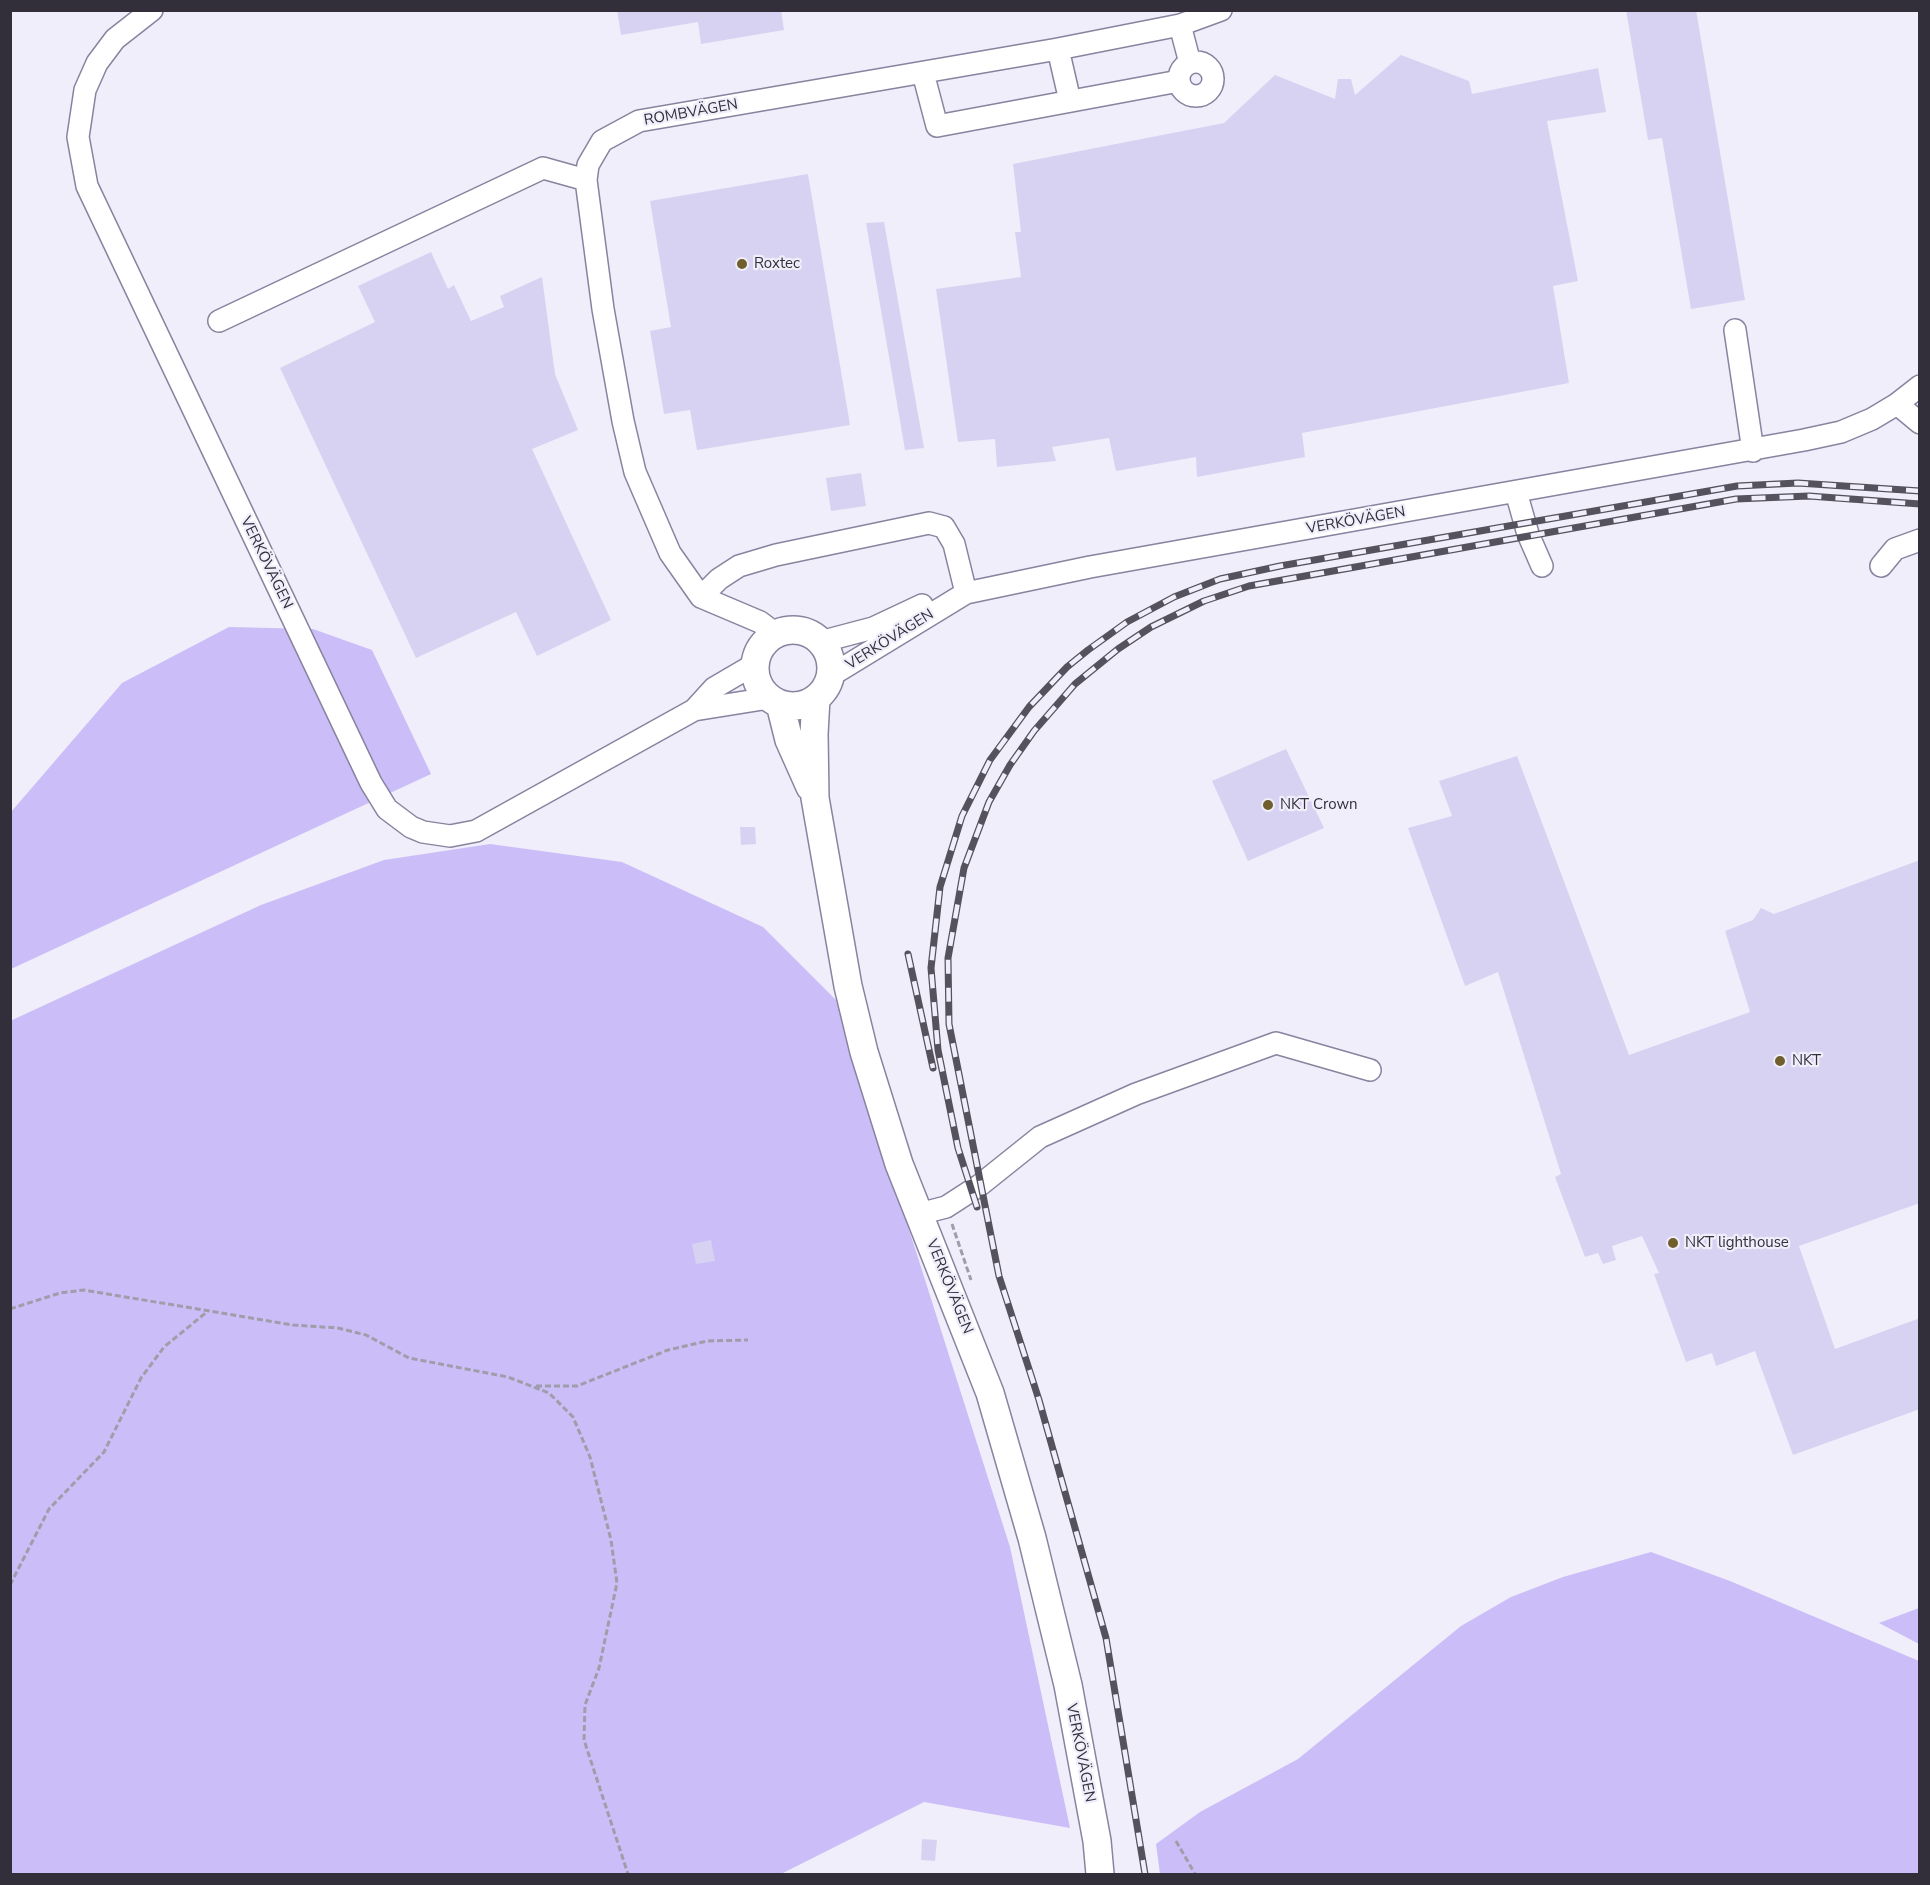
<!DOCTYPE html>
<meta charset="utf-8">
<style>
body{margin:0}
#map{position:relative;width:1930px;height:1885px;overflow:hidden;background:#f0eefa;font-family:"Nunito Sans",sans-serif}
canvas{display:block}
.frame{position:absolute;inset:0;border:12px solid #322f3b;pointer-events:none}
</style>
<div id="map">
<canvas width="1930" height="1885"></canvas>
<div class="frame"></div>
</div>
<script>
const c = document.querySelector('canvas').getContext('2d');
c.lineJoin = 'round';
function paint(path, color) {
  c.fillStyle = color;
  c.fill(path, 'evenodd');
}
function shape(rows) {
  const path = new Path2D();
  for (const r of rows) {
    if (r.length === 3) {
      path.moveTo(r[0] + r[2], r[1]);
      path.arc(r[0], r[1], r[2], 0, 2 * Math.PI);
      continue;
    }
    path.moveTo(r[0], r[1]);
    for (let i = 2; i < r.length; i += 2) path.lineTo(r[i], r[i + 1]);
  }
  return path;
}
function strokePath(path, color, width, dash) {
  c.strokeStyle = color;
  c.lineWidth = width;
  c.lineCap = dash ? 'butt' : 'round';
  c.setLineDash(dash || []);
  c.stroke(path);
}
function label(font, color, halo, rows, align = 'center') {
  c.font = font + ' "Nunito Sans",sans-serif';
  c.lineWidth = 4.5;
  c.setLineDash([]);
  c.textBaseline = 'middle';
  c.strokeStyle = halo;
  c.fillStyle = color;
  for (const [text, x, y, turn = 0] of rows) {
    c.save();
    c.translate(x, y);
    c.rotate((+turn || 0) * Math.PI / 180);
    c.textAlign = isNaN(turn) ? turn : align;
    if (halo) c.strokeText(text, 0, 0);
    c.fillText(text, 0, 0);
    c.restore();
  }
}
paint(shape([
 [229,627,313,629,372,650,431,774,11,969,11,812,122,683],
 [490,844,622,862,763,927,836,1000,1010,1547,1070,1828,924,1802,781,1874,11,1874,10,1021,261,905,384,860],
 [1651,1552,1730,1581,1919,1661,1919,1874,1160,1874,1156,1844,1200,1812,1298,1759,1461,1626,1511,1597,1563,1577],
 [1919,1608,1919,1644,1879,1623]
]), '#cbbef8');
paint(shape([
 [617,10,781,10,784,30,701,44,698,22,621,35],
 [1626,10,1696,10,1745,300,1691,309,1662,138,1648,140],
 [1401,55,1469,81,1472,94,1598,68,1606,112,1547,121,1578,281,1553,286,1569,383,1302,433,1305,457,1197,477,1196,457,1116,471,1109,438,1052,447,1056,461,997,467,995,439,958,442,936,289,1021,277,1015,232,1021,232,1013,164,1224,123,1275,75,1335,99,1338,79,1351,79,1355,95],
 [808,174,850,425,697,450,690,410,664,414,650,331,671,327,650,201],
 [884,222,924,448,905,450,866,223],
 [431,252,448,289,454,285,471,321,504,307,500,296,542,277,555,374,578,430,532,449,611,620,537,656,516,612,416,658,280,368,375,322,358,286],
 [861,473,866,506,831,511,826,478],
 [1286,749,1324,828,1248,861,1212,781],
 [1517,756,1629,1055,1750,1012,1725,931,1753,920,1761,908,1774,914,1920,860,1920,1203,1799,1246,1835,1349,1920,1318,1920,1409,1793,1455,1755,1351,1716,1366,1712,1353,1686,1362,1654,1274,1659,1273,1642,1236,1612,1246,1616,1260,1603,1264,1598,1253,1585,1257,1555,1177,1561,1174,1498,972,1465,986,1408,828,1452,816,1439,781],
 [740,827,755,827,756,844,741,845],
 [711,1240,715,1261,696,1264,692,1244],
 [922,1839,937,1840,935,1861,921,1860]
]), '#d8d2f2');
const minor = shape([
 [152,10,115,39,97,63,85,90,78,137,87,186,371,783,387,809,411,827,423,832,450,836,476,831,694,710,714,688,755,664],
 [1180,25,1190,63],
 [1058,49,1070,101],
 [1196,79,17],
 [923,73,937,126,1179,81],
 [219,321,543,168,586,180],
 [1735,330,1753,451],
 [1897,404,1920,423],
 [1516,492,1528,534,1542,566],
 [1881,566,1895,549,1920,540],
 [701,597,719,579,739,566,776,555,929,523,944,527,954,544,966,593],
 [776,634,760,622,701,597,670,553,635,472,623,421,603,309,586,180,588,165,602,141,639,121,1058,49,1180,25,1221,10],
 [820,642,873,628,922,605],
 [830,676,966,593,1090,567,1804,440,1841,432,1872,419,1897,404,1920,386],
 [694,710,769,698],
 [919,1214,946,1207,980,1185,1040,1137,1136,1094,1276,1043,1370,1070]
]);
const major = shape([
 [793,668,38],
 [816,698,814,734,815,798,848,986,864,1052,899,1164,990,1393,1032,1538,1068,1685,1097,1841,1100,1874],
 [780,704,789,740,810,787]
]);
strokePath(minor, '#88839f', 24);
strokePath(major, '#88839f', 30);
strokePath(shape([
 [952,1224,971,1280],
 [10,1309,60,1293,84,1290,293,1325,338,1328,366,1335,409,1358,508,1377,549,1393,573,1417,590,1457,611,1540,617,1583,599,1668,585,1705,584,1740,628,1874],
 [536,1386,577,1386,668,1350,707,1341,748,1340],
 [10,1585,49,1509,104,1452,141,1378,164,1347,208,1311],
 [1176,1841,1195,1874]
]), '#9f9da9', 3, [6, 3]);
strokePath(minor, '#fff', 21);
strokePath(major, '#fff', 27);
const rail = shape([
 [908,954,933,1068],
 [977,1207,958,1148,938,1050,931,968,940,887,962,816,990,760,1029,707,1067,667,1088,650,1127,622,1174,597,1220,579,1280,566,1737,486,1798,483,1920,491],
 [1145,1874,1106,1638,1039,1400,999,1276,949,1024,948,958,964,868,989,802,1010,765,1034,731,1075,684,1118,649,1151,627,1204,601,1249,586,1736,499,1809,496,1920,504]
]);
strokePath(rail, '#55525e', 7);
strokePath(rail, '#f0eefa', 4.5, [14]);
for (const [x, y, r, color] of [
 [742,264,6,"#705e2d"],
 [1268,805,6,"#705e2d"],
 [1780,1061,6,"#705e2d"],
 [1673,1243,6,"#705e2d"]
]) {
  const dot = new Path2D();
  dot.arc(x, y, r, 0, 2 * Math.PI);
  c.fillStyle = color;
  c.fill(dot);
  strokePath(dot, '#f0eefa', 2);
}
label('15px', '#322f3b', '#f0eefa', [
 ["ROMBVÄGEN",691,113,-10],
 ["VERKÖVÄGEN",1356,521,-10],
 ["VERKÖVÄGEN",266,563,64],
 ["VERKÖVÄGEN",890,640,-32],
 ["VERKÖVÄGEN",949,1287,68],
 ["VERKÖVÄGEN",1080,1753,79]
]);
label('15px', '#322f3b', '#f0eefa', [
 ["Roxtec",754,264],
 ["NKT Crown",1280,805],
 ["NKT",1792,1061],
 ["NKT lighthouse",1685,1243]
], 'left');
</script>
